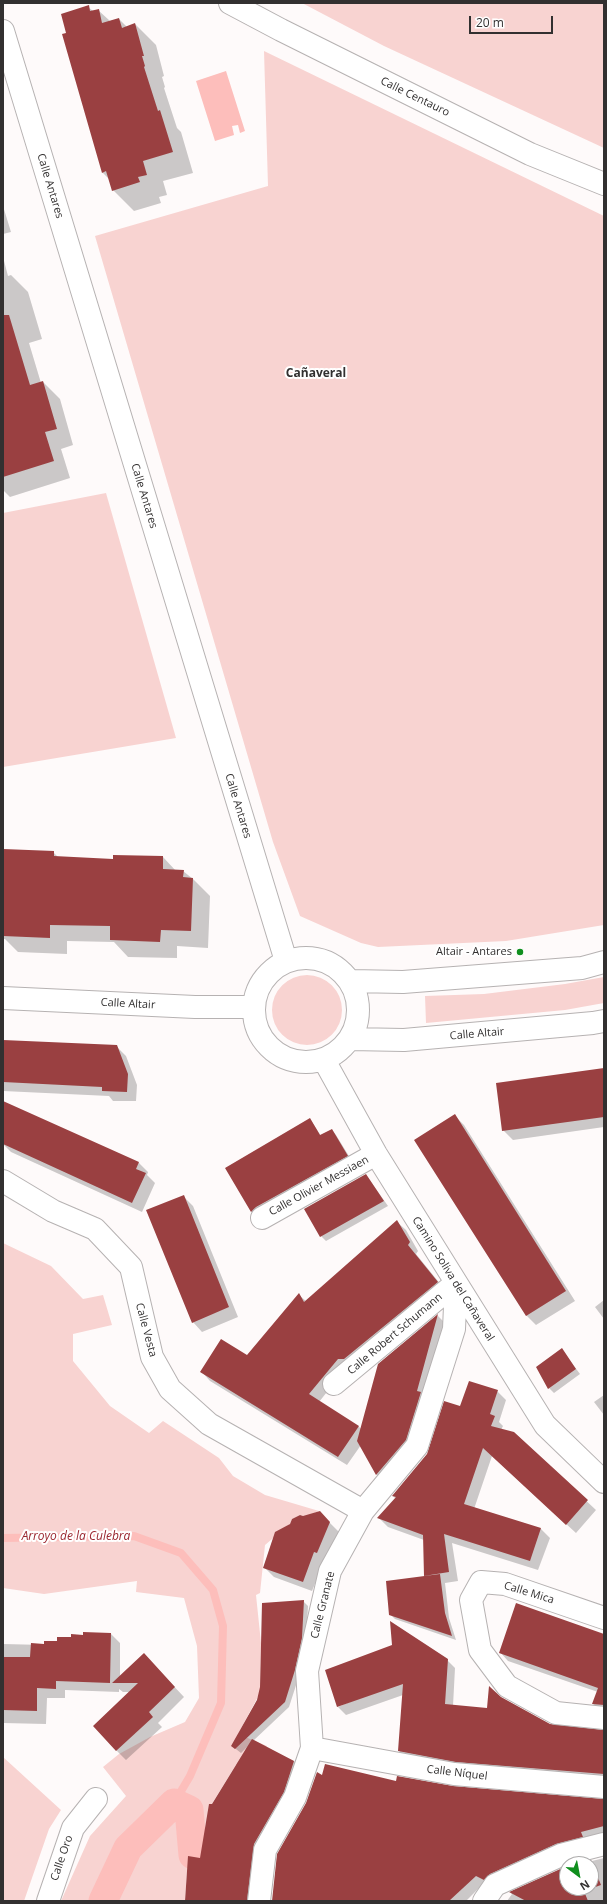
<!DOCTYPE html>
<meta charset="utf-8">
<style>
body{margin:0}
#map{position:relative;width:607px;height:1904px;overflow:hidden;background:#fefafa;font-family:"Open Sans",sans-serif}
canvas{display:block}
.frame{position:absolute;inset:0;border:4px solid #323030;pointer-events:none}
.north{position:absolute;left:559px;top:1856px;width:40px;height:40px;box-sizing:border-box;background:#fff;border:1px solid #adacac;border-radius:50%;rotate:148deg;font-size:11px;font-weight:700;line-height:16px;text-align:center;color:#323030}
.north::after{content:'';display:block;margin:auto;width:14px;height:18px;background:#108f1e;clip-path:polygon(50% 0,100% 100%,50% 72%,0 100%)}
.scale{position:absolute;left:469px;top:16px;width:84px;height:18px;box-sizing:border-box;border:2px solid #323030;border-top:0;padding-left:5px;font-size:12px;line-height:14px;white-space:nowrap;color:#323030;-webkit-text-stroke:3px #fff;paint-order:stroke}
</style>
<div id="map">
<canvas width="607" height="1904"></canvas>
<div class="frame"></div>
<div class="north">N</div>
<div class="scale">20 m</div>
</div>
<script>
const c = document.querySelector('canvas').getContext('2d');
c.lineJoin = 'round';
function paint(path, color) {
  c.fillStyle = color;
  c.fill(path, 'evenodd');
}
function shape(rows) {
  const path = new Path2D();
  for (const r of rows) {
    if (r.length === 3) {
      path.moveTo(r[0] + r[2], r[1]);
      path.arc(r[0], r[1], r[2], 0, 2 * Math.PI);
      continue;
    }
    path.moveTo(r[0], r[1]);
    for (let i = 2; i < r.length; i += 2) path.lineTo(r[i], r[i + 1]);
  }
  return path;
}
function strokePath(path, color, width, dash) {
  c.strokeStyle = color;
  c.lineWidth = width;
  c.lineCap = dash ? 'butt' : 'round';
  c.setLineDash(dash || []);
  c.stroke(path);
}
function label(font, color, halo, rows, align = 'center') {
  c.font = font + ' "Open Sans",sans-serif';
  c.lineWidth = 4;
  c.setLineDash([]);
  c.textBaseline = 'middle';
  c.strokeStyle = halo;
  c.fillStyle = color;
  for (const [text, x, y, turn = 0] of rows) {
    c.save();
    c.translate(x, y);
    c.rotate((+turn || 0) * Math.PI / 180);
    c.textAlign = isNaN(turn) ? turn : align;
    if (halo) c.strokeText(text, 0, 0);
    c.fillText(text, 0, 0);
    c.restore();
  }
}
paint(shape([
 [302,3,604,3,604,148,384,46],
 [264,51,604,216,604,925,506,941,378,947,361,943,300,916,273,842,95,236,268,186],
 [106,493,176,738,3,767,3,513],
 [307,1010,35],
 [604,977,604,1003,565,1010,426,1023,425,996,484,994,565,984],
 [3,1243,51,1266,83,1299,103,1295,112,1325,73,1334,73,1361,110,1406,149,1433,163,1421,219,1458,233,1476,265,1495,319,1511,305,1517,300,1515,292,1519,290,1524,265,1545,260,1593,256,1595,261,1643,260,1693,238,1734,267,1746,257,1761,236,1765,213,1802,206,1823,200,1858,188,1856,185,1901,61,1901,90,1836,126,1796,103,1767,119,1754,150,1737,185,1722,199,1698,197,1646,184,1598,136,1592,137,1581,44,1594,3,1588],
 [3,1757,61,1810,49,1829,24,1901,3,1901]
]), '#f8d3d1');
paint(shape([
 [226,71,245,131,240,133,238,125,232,126,234,135,215,141,196,81]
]), '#fdbebb');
paint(shape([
 [88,7,93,11,98,10,110,21,119,19,127,27,135,24,156,45,164,76,162,77,165,87,164,88,177,128,181,132,193,173,163,181,167,195,159,197,161,203,134,211,113,190,110,180,103,173,67,33],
 [3,206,11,232,3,234],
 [3,257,8,276,11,275,28,292,42,339,29,343,41,383,43,382,60,399,73,445,61,449,70,478,10,497,3,490],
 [53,852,58,857,114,860,163,857,176,871,183,871,193,879,210,896,208,948,177,946,177,958,128,957,114,942,67,941,67,954,18,952,5,939,3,939,3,863],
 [3,1041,116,1046,126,1056,137,1085,136,1101,113,1101,109,1096,3,1091],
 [604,1069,604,1127,513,1140,503,1130],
 [3,1102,139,1163,148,1172,147,1175,155,1183,142,1212,11,1152,3,1144],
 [455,1116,464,1125,575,1301,536,1325,526,1315],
 [310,1119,321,1136,332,1130,336,1135,352,1161,256,1216,252,1212,226,1168],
 [366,1175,388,1206,326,1241,321,1236],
 [183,1196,193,1206,238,1317,202,1332,193,1322],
 [397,1222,406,1230,418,1251,416,1254,446,1291,346,1368,319,1402,362,1429,379,1364,438,1316,447,1325,430,1403,387,1484,377,1475,361,1445,347,1465,210,1381,202,1372,247,1356,299,1295,307,1302],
 [604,1300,604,1319,595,1307],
 [562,1350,580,1374,554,1393,549,1388],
 [497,1391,506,1400,499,1422,503,1426,501,1430,514,1433,596,1510,576,1533,492,1456,474,1509,541,1529,550,1538,538,1570,452,1543,458,1581,445,1583,449,1618,456,1640,395,1619,390,1614,426,1577,425,1575,424,1540,388,1527,379,1518,396,1499,393,1496,430,1451,461,1407],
 [604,1395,604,1415,594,1402],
 [329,1522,339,1532,324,1561,312,1591,274,1577,264,1567],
 [303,1601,308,1606,306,1643,299,1676,289,1707,253,1741,294,1761,302,1770,255,1901,186,1901,200,1859,212,1805,247,1747,241,1753,232,1746,257,1700],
 [111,1634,120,1643,120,1677,153,1664,184,1697,158,1723,162,1727,126,1760,116,1750,130,1692,123,1692,119,1689,119,1692,65,1690,65,1698,47,1698,46,1724,3,1723,3,1644,45,1645,84,1636],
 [604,1635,604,1713,593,1704,598,1692,508,1661,500,1652],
 [447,1660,455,1668,453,1706,488,1709,500,1698,550,1725,604,1731,604,1782,408,1759,399,1751,403,1695,346,1715,338,1707],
 [323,1776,604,1800,604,1841,484,1883,466,1901,273,1901],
 [604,1858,604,1901,507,1901,512,1894,511,1893,567,1867,567,1888,591,1888,591,1864,580,1864]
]), '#0003');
strokePath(shape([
 [3,1538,134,1536,181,1553,213,1590,223,1626,221,1703,190,1776,174,1803]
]), '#fdbebb', 8);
strokePath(shape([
 [103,1901,128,1848,174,1803,189,1810,193,1855]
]), '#fdbebb', 29);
paint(shape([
 [89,5,90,11,99,9,102,23,119,18,122,28,135,23,144,56,142,56,145,66,144,67,158,111,160,110,173,152,143,161,147,175,138,177,140,182,112,191,106,171,102,173,62,34,66,33,61,14],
 [3,315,9,315,30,385,43,381,57,429,45,432,54,461,3,477],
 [3,849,54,851,54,856,113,859,113,855,163,856,163,869,184,870,183,877,193,878,191,931,161,930,160,942,110,940,110,926,50,925,50,938,3,936],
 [3,1040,117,1045,128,1074,127,1092,102,1091,102,1087,3,1082],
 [604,1068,604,1117,502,1131,496,1083],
 [3,1101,139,1162,136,1169,146,1173,132,1203,3,1144],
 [455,1114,566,1291,526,1316,414,1140],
 [310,1118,320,1135,332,1129,348,1156,256,1207,251,1212,225,1168],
 [366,1174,384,1201,320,1237,304,1209],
 [184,1195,229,1307,192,1323,146,1210],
 [397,1220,410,1242,408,1245,438,1282,344,1359,338,1359,309,1394,359,1426,338,1457,200,1372,221,1339,247,1355,299,1293,304,1302],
 [438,1314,417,1391,421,1392,406,1440,376,1475,357,1441,378,1364],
 [562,1348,576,1369,548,1389,536,1367],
 [469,1381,498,1390,490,1414,495,1416,491,1426,514,1432,588,1500,566,1525,483,1448,464,1504,541,1528,530,1561,444,1534,449,1572,424,1576,423,1535,377,1518,396,1497,392,1496,427,1454,444,1401,460,1406],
 [320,1511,330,1522,317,1553,314,1552,303,1582,263,1568,275,1532,290,1524,292,1519,300,1515,303,1516],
 [440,1574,445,1613,452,1636,389,1615,386,1581],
 [304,1600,302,1638,295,1670,285,1702,235,1749,231,1746,257,1700,260,1687,262,1603],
 [516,1603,604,1634,604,1705,592,1704,598,1688,499,1653],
 [390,1621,448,1659,445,1704,487,1708,489,1686,501,1697,550,1724,604,1730,604,1774,456,1762,398,1751,403,1684,337,1707,325,1670,392,1645],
 [83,1632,111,1633,110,1683,56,1681,56,1689,37,1688,37,1711,3,1710,3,1657,30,1657,31,1643,44,1644,44,1641,57,1641,57,1637,71,1637,71,1634,83,1635],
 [144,1653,175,1687,149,1712,153,1717,116,1751,93,1726,138,1683,112,1683],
 [252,1739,294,1761,284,1792,254,1844,247,1901,185,1901,188,1856,200,1858,209,1804,212,1804],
 [325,1764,396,1781,397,1776,453,1786,604,1799,604,1826,581,1832,583,1837,556,1844,490,1874,484,1880,476,1876,449,1901,272,1901,277,1854,306,1803,317,1772,322,1775],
 [591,1860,601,1885,584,1891,588,1901,526,1901,509,1892,567,1866,567,1888,591,1888,591,1864,576,1864]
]), '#9a4041');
const minor = shape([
 [230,3,281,30,530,154,604,184],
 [3,31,286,961],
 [306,1010,52],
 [351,981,403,982,582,968,604,962],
 [3,998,195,1007,253,1007],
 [350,1039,404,1040,593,1023,604,1021],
 [324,1060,376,1154,545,1425,604,1482],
 [3,1181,53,1211,95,1229,131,1267,152,1357,170,1389,209,1424,363,1511],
 [262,1218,376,1154],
 [334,1384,456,1283],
 [604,1618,505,1584,481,1582,471,1600,480,1650,507,1686,556,1713,604,1718],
 [312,1748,454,1774,604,1787],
 [48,1901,73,1828,96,1799],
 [259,1901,265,1850,295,1797,312,1748,307,1671,330,1571,363,1511,417,1446,454,1329,456,1283],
 [484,1901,495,1885,561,1855,604,1844]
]);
strokePath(minor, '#b6b2b2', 24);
strokePath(minor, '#fff', 22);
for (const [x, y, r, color] of [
 [520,952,4,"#108f1e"]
]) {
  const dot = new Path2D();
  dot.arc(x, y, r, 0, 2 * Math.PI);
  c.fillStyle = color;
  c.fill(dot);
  strokePath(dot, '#fff', 1.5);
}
label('11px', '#323030', '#fff', [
 ["Calle Centauro",415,97,26],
 ["Calle Antares",50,186,73],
 ["Calle Antares",144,496,73],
 ["Calle Antares",238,806,73],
 ["Calle Altair",128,1004,3],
 ["Calle Altair",477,1034,-5],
 ["Calle Olivier Messiaen",319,1186,-29],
 ["Camino Soliva del Cañaveral",453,1279,58],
 ["Calle Vesta",146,1330,75],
 ["Calle Robert Schumann",395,1334,-40],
 ["Calle Mica",529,1593,17],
 ["Calle Granate",323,1605,-76],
 ["Calle Níquel",457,1773,7],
 ["Calle Oro",62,1858,-71]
]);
label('11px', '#323030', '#fff', [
 ["Altair - Antares",512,952]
], 'right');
label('bold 12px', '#323030', '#fff', [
 ["Cañaveral",316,374]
]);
label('italic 12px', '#9a262f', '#fff', [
 ["Arroyo de la Culebra",76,1537]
]);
</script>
